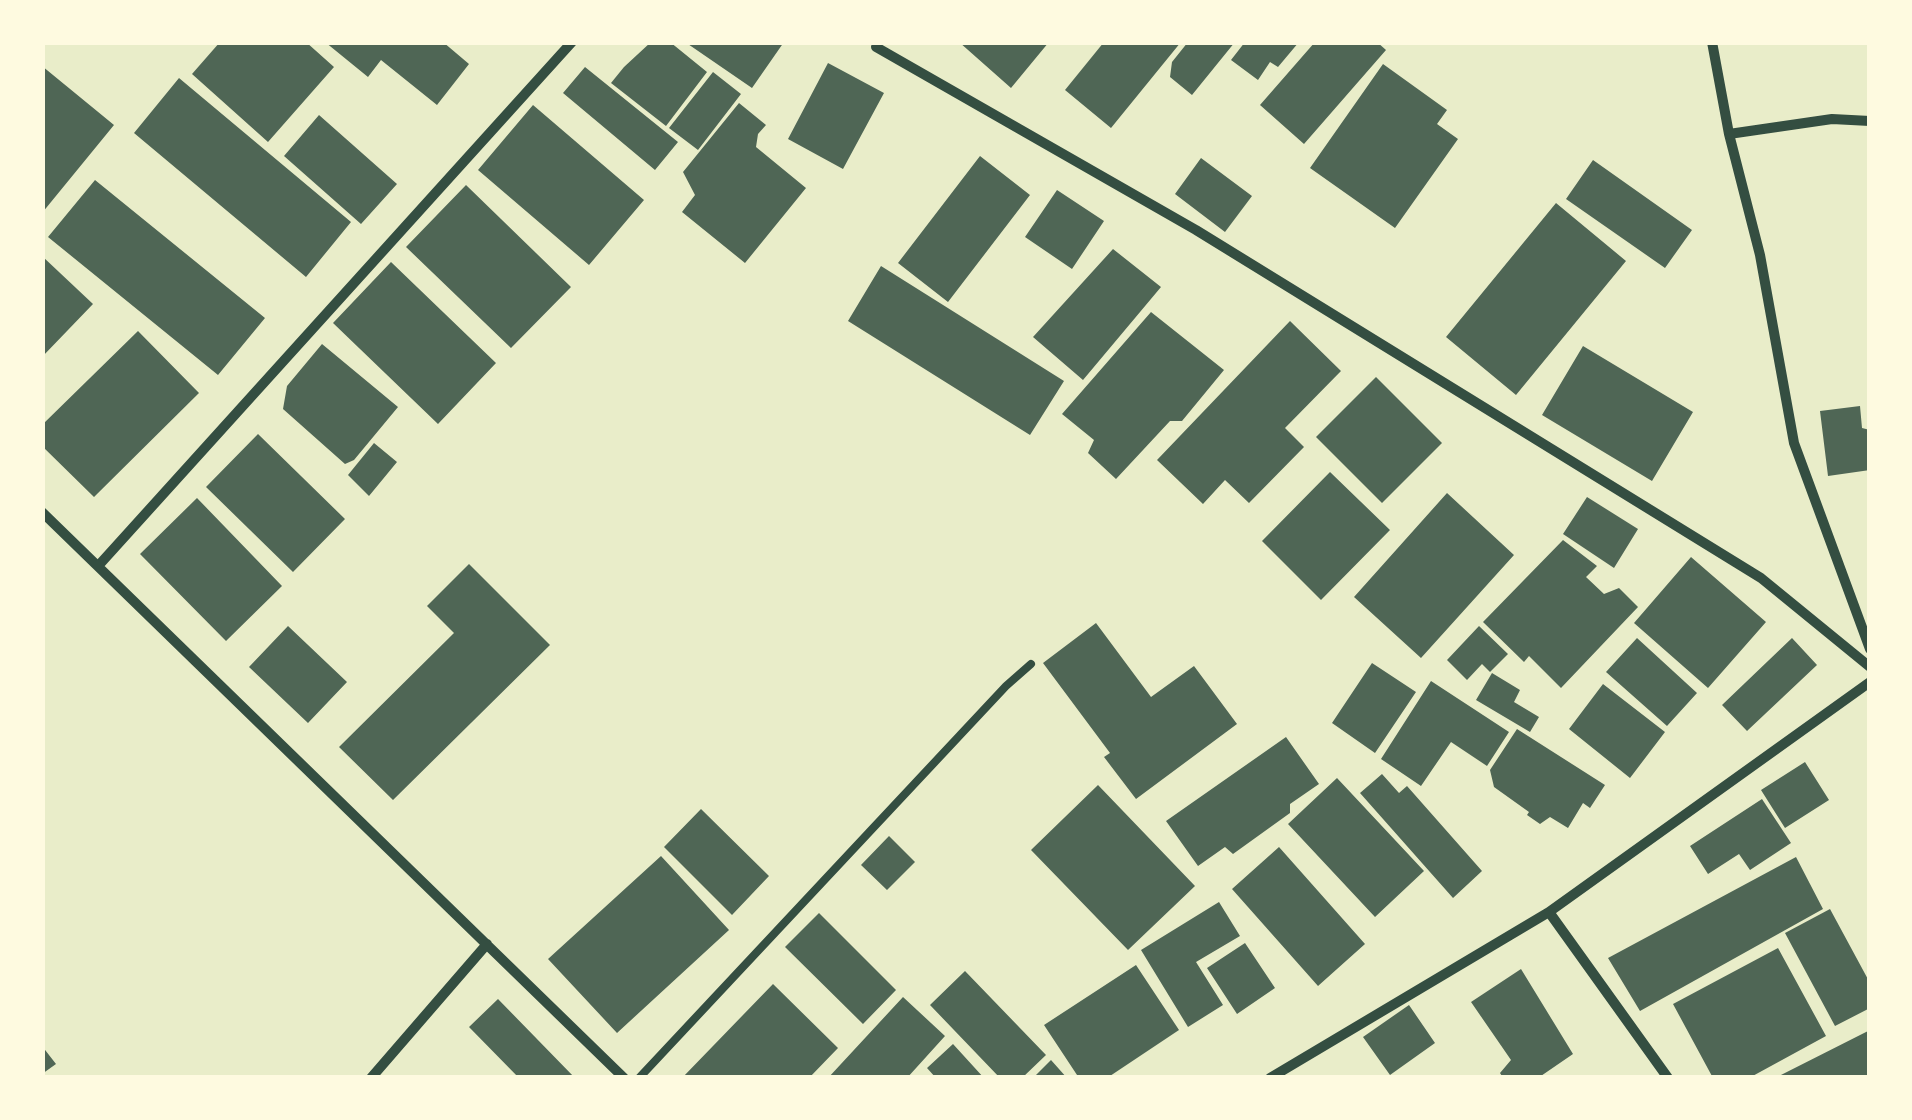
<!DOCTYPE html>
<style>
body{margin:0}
#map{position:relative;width:1912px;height:1120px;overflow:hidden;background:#e9edc9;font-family:Inter,sans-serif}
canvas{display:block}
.frame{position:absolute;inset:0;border:45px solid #fefae0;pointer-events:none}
</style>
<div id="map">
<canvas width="1912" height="1120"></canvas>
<div class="frame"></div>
</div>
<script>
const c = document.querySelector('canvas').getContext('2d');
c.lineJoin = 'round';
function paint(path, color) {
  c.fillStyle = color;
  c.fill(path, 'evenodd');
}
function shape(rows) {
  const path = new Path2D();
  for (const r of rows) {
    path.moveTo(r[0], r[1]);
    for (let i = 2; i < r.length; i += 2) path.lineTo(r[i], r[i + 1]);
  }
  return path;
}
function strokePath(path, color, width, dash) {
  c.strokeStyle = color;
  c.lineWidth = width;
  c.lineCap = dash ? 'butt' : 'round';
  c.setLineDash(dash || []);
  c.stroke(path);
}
paint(shape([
 [220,42,306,42,334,67,268,142,192,74],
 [325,42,443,42,469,64,437,105,381,60,368,77],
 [651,42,670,42,707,72,666,126,611,83,624,67],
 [685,42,784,42,752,88],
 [959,42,1049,42,1011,88],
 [1104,42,1181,42,1111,128,1065,90],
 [1188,42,1235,42,1192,95,1170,77,1172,62],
 [1245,42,1299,42,1278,67,1270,62,1258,80,1231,60],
 [1315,42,1377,42,1386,50,1304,144,1260,105],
 [828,63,884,93,843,169,788,139],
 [1383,64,1447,110,1437,124,1458,139,1395,228,1310,168],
 [42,66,114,125,42,213],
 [585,67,678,142,655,170,563,93],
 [713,72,741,94,698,150,669,128],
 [179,78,351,222,306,277,134,133],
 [739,103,766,125,758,134,756,147,806,188,745,263,682,212,695,195,683,172],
 [533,105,644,200,589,265,478,170],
 [319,115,397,184,361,224,284,156],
 [980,156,1030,195,948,302,898,263],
 [1201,158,1252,196,1225,232,1175,194],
 [1593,160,1692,230,1665,268,1566,199],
 [95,180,265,318,218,375,48,237],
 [466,185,571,287,511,348,406,247],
 [1057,190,1104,221,1072,269,1025,237],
 [1556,203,1626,261,1516,395,1446,337],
 [1113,249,1161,287,1083,380,1033,337],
 [42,256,93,304,42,357],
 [391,262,496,363,438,424,333,323],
 [881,266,1064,381,1030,435,848,321],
 [1151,312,1224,370,1182,421,1170,421,1116,479,1088,453,1094,440,1062,414],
 [1290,321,1341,371,1285,428,1304,447,1249,503,1225,480,1203,504,1157,460],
 [138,331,199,393,94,497,42,446,42,425],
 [322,344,398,407,354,460,345,464,283,409,287,386],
 [1583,346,1693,412,1652,481,1542,415],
 [1376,377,1442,443,1382,503,1316,437],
 [1860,406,1862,428,1870,430,1870,470,1828,476,1820,411],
 [258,434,345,519,293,572,206,487],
 [374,443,397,462,369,496,348,475],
 [1330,472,1390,530,1321,600,1262,541],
 [1447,493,1514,555,1421,658,1354,597],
 [1587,497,1638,529,1614,568,1563,534],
 [197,498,282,586,226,641,140,554],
 [1563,540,1597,566,1586,577,1604,594,1619,588,1638,607,1561,688,1529,656,1524,662,1483,622],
 [1691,557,1766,622,1708,688,1634,623],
 [469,564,550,645,393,800,339,747,454,633,427,606],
 [1096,623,1151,697,1194,666,1237,724,1136,799,1104,757,1110,753,1043,663],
 [288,626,347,682,308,723,249,667],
 [1479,626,1508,654,1490,672,1482,664,1467,680,1447,660],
 [1637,638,1697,693,1667,726,1606,672],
 [1792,638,1817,665,1747,731,1722,705],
 [1372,663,1416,692,1375,753,1332,723],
 [1492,673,1520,690,1514,702,1539,717,1530,732,1476,700],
 [1431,681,1509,732,1487,766,1451,742,1421,786,1381,759],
 [1603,684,1665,732,1630,778,1569,729],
 [1517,729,1605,785,1590,808,1583,803,1568,828,1550,817,1540,824,1527,815,1529,812,1494,787,1490,770],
 [1286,737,1319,784,1290,804,1290,813,1233,854,1225,847,1198,866,1166,821],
 [1805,762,1829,800,1785,828,1761,790],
 [1382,774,1399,793,1407,786,1482,871,1453,898,1360,793],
 [1337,778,1424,871,1375,917,1288,824],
 [1098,785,1195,886,1128,950,1031,850],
 [1762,799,1791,843,1750,870,1739,854,1708,874,1690,846],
 [701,809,769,876,732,915,664,847],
 [889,836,915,862,887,890,861,865],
 [1279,847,1365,944,1318,986,1232,889],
 [661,856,729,930,617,1033,548,959],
 [1796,857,1823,909,1640,1011,1608,958],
 [1219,902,1240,936,1196,962,1223,1005,1188,1027,1141,950],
 [1830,909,1870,983,1870,1008,1835,1026,1785,933],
 [819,913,896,990,863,1024,785,947],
 [1245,943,1275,988,1237,1014,1207,968],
 [1778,948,1826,1036,1749,1078,1713,1078,1673,1004],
 [1136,965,1179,1030,1107,1078,1079,1078,1044,1025],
 [1521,969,1573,1054,1538,1078,1503,1078,1500,1073,1511,1060,1471,1002],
 [965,971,1046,1055,1022,1078,1000,1078,930,1005],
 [773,984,838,1048,809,1078,682,1078],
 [903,997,945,1036,907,1078,828,1078],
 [498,999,575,1078,519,1078,469,1027],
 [1409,1005,1435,1043,1390,1075,1363,1037],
 [1870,1030,1870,1078,1775,1078],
 [953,1044,984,1078,936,1078,927,1068],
 [42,1046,56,1064,42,1074],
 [1051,1060,1067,1078,1033,1078]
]), '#4f6655');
strokePath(shape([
 [639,1078,1006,686,1031,664]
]), '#344e41', 8);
strokePath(shape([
 [1712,42,1729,134,1760,255,1794,443,1870,649],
 [876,47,1196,230,1761,578,1870,667],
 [1729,134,1832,119,1870,121],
 [42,512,624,1078],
 [99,565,572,42],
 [1549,912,1668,1078],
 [371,1078,487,944],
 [1270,1078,1549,912,1870,682]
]), '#344e41', 10);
</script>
